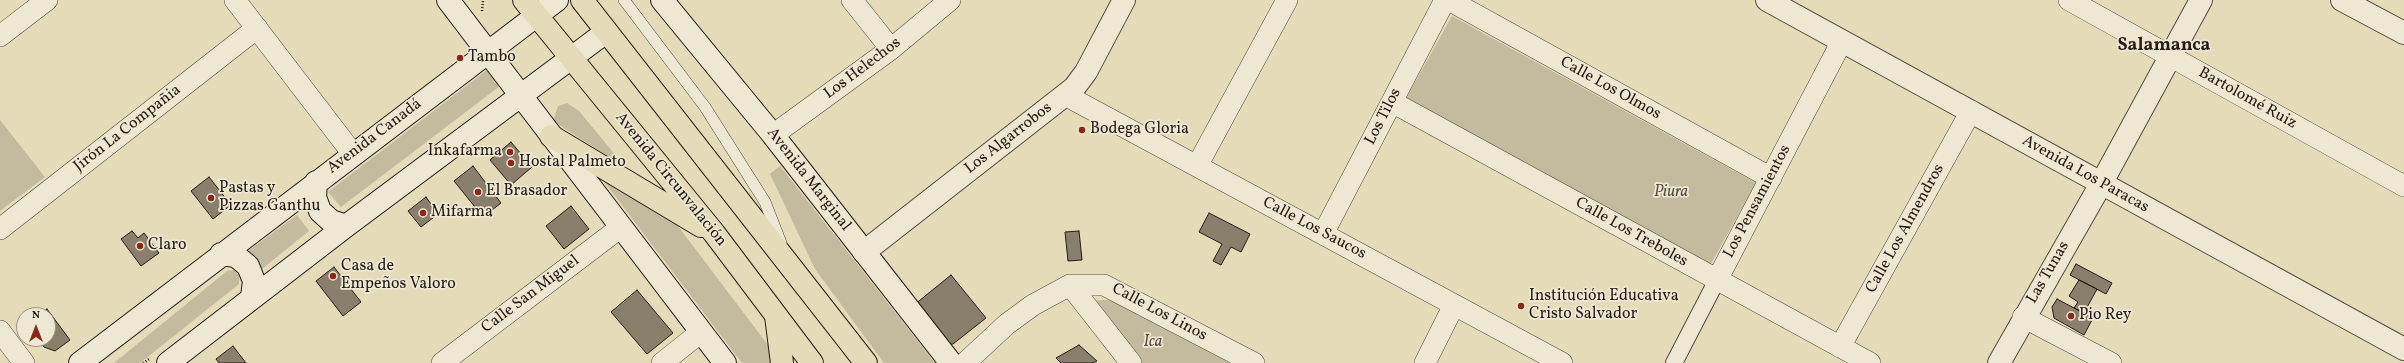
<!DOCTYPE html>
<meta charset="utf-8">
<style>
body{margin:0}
#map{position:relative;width:2404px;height:363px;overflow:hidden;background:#e5dbb9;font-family:Vollkorn,serif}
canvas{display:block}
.north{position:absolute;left:16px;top:307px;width:40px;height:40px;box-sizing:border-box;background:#eee8d2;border:1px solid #9e9686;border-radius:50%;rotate:0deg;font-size:11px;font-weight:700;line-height:16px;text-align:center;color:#251b14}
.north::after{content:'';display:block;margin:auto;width:14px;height:18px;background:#8f2418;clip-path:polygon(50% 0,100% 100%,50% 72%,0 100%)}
</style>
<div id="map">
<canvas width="2404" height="363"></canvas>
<div class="north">N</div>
</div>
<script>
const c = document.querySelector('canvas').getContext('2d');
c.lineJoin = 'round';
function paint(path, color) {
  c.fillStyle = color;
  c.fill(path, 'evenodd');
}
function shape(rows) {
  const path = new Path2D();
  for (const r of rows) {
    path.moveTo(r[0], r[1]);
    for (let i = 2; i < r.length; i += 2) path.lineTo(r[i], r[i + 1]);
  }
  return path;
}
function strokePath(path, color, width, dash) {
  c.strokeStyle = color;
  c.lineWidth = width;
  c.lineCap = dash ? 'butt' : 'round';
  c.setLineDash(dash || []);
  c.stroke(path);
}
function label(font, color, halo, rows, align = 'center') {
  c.font = font + ' Vollkorn,serif';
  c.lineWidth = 3.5;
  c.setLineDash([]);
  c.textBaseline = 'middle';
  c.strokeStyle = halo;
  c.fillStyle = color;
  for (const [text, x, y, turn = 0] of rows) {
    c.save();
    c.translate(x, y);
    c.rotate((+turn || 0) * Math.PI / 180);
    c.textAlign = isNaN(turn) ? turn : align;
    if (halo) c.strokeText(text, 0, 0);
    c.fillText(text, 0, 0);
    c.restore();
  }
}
paint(shape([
 [1452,16,1756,183,1708,269,1404,102],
 [500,60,513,76,341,207,328,192],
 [567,103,579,111,626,168,553,121,558,106],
 [0,120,45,177,0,211],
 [590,163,659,201,771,349,774,363,742,363],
 [780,166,935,363,884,363,815,269,770,174],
 [297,215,309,231,262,269,248,251],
 [234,270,239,275,239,284,140,363,114,363,227,271],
 [1115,299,1233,363,1142,363,1091,301]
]), '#c4ba9d');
const building = shape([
 [511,142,532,167,511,185,490,160,511,142],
 [473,166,501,203,483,217,454,181,473,166],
 [209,177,231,205,213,219,191,191,209,177],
 [426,197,438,214,421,227,408,211,426,197],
 [571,206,589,229,564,249,546,226,571,206],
 [1209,213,1250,234,1241,252,1231,247,1221,265,1213,261,1222,244,1199,232,1209,213],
 [132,231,138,238,144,233,159,253,141,266,121,239,132,231],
 [1079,231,1082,260,1068,261,1065,232,1079,231],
 [2076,264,2112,283,2106,294,2070,275,2076,264],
 [334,267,361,302,343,316,316,281,334,267],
 [951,275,986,318,953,344,946,344,914,305,951,275],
 [2079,280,2097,289,2084,313,2074,308,2078,302,2069,296,2079,280],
 [637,290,673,333,647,354,611,312,637,290],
 [2057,299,2093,318,2084,335,2054,318,2052,307,2057,299],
 [47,309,70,340,55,351,44,347,38,339,48,339,48,315,39,315,47,309],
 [1079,345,1097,361,1093,363,1061,363,1056,358,1079,345],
 [233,346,246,363,219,363,216,359,233,346]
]);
paint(building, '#897f6a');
strokePath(building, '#251b14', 1);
const service = shape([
 [624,0,705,107,765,202,781,243]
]);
const pedestrian = shape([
 [1674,363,1717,280]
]);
const minor = shape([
 [235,0,353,154],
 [852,0,891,49],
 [1449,0,1771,178],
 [2069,0,2404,186],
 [0,36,47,0],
 [1065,95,1562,363],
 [1392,102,1870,363],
 [773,135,891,49,950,0],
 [1197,166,1287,0],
 [0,229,257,28],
 [1323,234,1445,0],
 [1717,280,1842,41],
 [1070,285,1131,363],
 [2023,317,2111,363],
 [0,331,24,363],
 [1840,347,1971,111],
 [442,363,621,227],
 [662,363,701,332],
 [965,363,1007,324,1033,305,1070,285,1104,285,1254,363],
 [1425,363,1454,305]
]);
const tertiary = shape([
 [1767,0,2404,349],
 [2342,0,2404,33],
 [864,252,1074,88,1086,72,1124,0],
 [1999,363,2101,184,2201,0]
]);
const secondary = shape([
 [448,0,725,363],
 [662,0,773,135,951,363],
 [316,182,315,197,320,211,331,221,346,226],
 [221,254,236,256,248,266,254,281,252,297],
 [80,363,557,0],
 [168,363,346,226,606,32]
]);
const primary = shape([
 [524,0,714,233,812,363],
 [582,0,866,363],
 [551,136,701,226],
 [776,316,782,363]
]);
strokePath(service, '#554b3d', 12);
strokePath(pedestrian, '#554b3d', 18);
strokePath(minor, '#554b3d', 22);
strokePath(tertiary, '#554b3d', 24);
strokePath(secondary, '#251b14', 24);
strokePath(primary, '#251b14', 24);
strokePath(shape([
 [482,11,483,0],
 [143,363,149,359]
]), '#251b14', 2.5, [1, 2]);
strokePath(service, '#eee8d2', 11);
strokePath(pedestrian, '#eee8d2', 16);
strokePath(minor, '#eee8d2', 21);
strokePath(tertiary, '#eee8d2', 22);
strokePath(secondary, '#eee8d2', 22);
strokePath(primary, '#e5dbb9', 22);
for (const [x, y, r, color] of [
 [460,58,4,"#8f2418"],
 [1082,130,4,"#8f2418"],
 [510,152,4,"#8f2418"],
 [511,163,4,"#8f2418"],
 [478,192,4,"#8f2418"],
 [211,198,4,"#8f2418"],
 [423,213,4,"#8f2418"],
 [140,246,4,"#8f2418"],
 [333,276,4,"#8f2418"],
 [1521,306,4,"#8f2418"],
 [2071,316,4,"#8f2418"]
]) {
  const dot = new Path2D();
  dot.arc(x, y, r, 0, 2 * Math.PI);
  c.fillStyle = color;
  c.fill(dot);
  strokePath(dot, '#eee8d2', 1.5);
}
label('16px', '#251b14', '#eee8d2', [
 ["Tambo",468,58],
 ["Bodega Gloria",1090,130],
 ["Inkafarma",502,152,"right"],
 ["Hostal Palmeto",519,163],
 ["Pastas y",219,189],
 ["Pizzas Ganthu",219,207],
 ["El Brasador",486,192],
 ["Mifarma",431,213],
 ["Claro",148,246],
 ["Casa de",341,267],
 ["Empeños Valoro",341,285],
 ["Institución Educativa",1529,297],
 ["Cristo Salvador",1529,315],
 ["Pio Rey",2079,316]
], 'left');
label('16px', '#251b14', '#eee8d2', [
 ["Los Helechos",863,69,-37],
 ["Calle Los Olmos",1610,89,29],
 ["Bartolomé Ruiz",2247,99,29],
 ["Los Tilos",1384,117,-63],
 ["Jirón La Compañia",128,129,-38],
 ["Avenida Canadá",375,137,-37],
 ["Los Algarrobos",1009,139,-38],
 ["Avenida Los Paracas",2085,175,29],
 ["Avenida Circunvalación",670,180,51],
 ["Avenida Marginal",808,180,52],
 ["Los Pensamientos",1758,202,-62],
 ["Calle Los Saucos",1314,229,28],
 ["Calle Los Almendros",1906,229,-61],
 ["Calle Los Treboles",1631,233,29],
 ["Las Tunas",2049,273,-60],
 ["Calle San Miguel",531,295,-37],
 ["Calle Los Linos",1159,313,28]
]);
label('italic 16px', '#554b3d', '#eee8d2', [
 ["Piura",1671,193],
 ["Ica",1153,343]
]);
label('bold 18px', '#251b14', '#eee8d2', [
 ["Salamanca",2164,47]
]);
</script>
